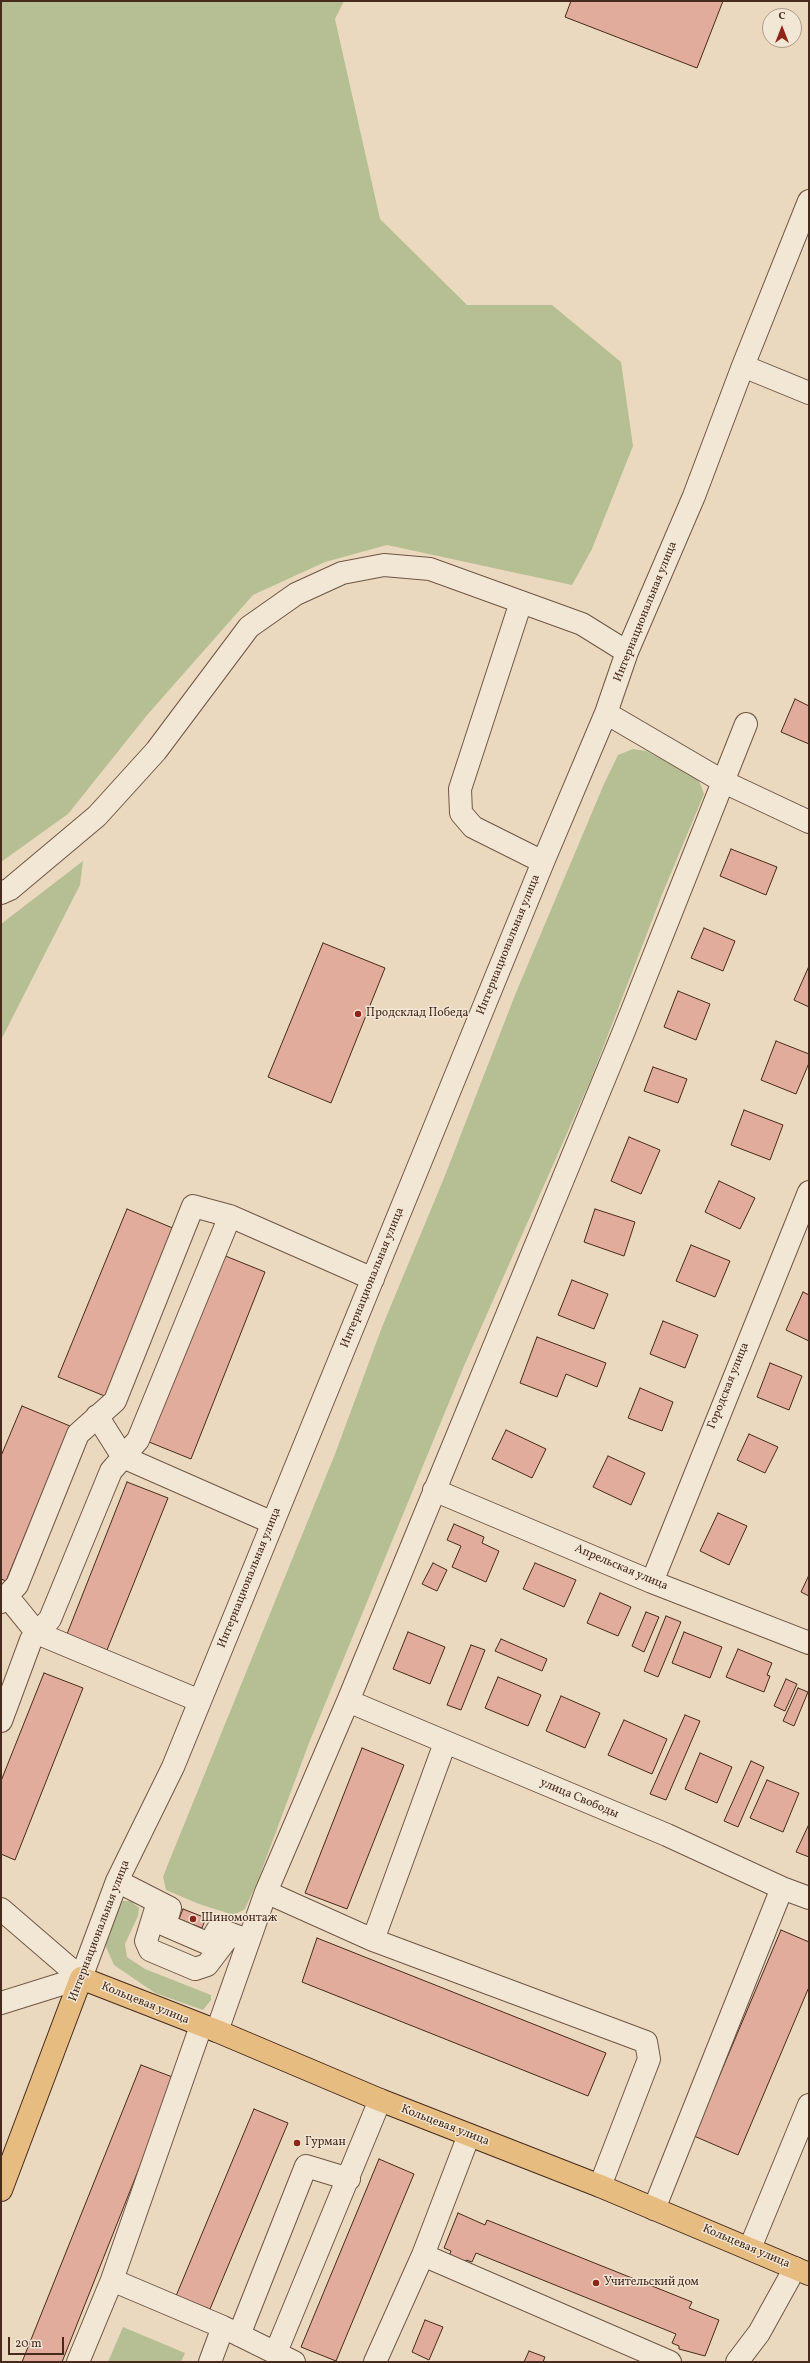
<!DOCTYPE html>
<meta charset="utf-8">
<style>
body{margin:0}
#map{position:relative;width:810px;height:2363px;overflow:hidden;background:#ebd9bf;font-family:Vollkorn,serif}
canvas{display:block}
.frame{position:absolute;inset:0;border:2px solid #462a1b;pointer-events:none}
.north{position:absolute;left:762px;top:8px;width:40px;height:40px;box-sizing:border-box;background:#f2e6d5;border:1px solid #ad9b8b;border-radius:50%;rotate:0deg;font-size:11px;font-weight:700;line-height:16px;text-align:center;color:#462a1b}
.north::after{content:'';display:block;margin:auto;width:14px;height:18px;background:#8f2418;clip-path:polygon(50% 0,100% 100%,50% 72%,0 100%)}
.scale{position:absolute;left:8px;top:2337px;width:56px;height:18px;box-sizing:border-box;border:2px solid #462a1b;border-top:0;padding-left:5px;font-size:12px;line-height:14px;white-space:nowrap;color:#462a1b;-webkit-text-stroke:3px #f2e6d5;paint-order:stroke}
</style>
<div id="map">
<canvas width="810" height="2363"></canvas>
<div class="frame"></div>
<div class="north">С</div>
<div class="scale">20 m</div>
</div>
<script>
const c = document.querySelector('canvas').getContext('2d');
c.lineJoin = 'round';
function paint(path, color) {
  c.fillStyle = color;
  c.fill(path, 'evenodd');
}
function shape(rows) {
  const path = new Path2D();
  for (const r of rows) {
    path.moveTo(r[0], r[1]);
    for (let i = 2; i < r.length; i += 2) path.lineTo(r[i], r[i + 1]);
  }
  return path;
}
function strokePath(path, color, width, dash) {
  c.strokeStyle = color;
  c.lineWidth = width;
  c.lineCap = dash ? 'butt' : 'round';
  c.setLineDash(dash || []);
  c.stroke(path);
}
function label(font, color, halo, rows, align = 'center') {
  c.font = font + ' Vollkorn,serif';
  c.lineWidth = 3;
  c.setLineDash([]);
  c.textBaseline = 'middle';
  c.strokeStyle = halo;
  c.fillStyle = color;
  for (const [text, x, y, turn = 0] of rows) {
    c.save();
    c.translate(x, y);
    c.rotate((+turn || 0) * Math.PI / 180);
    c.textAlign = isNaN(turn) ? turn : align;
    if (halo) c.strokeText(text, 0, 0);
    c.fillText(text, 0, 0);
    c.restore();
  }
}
paint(shape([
 [1,1,344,1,335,19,380,219,467,305,552,305,621,362,633,446,592,549,572,585,387,545,325,562,253,595,148,714,68,814,1,862],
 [633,749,646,751,698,778,704,794,661,897,591,1079,464,1366,309,1743,258,1880,245,1909,234,1915,199,1904,166,1890,163,1877,168,1864,335,1454,382,1327,444,1178,515,995,604,784,618,755],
 [83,861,80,885,1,1040,1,924],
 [122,1901,131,1901,139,1908,138,1916,125,1944,127,1957,145,1969,211,1995,211,2000,203,2010,155,1993,114,1965,106,1947,105,1931],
 [123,2327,185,2353,181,2362,108,2362]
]), '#b6bf93');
const building = shape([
 [571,1,723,1,697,68,565,17,571,1],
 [795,699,809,706,809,744,781,732,795,699],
 [731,849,777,867,766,895,720,876,731,849],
 [704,928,735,941,723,971,691,958,704,928],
 [323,943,385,968,331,1103,268,1077,323,943],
 [809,966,809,1007,794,1000,809,966],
 [678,991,710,1004,696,1040,664,1027,678,991],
 [776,1041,809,1054,809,1063,796,1094,761,1080,776,1041],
 [653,1067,687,1079,678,1103,644,1091,653,1067],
 [744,1110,783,1125,770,1160,731,1145,744,1110],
 [629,1137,660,1150,641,1194,611,1181,629,1137],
 [719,1181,755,1198,740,1229,705,1212,719,1181],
 [127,1209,175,1229,107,1397,58,1377,127,1209],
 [595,1209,635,1222,624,1256,584,1242,595,1209],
 [691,1245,730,1261,715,1297,676,1281,691,1245],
 [223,1255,265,1272,191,1459,149,1442,223,1255],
 [572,1280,608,1294,594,1329,558,1315,572,1280],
 [803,1292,809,1295,809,1341,786,1330,803,1292],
 [663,1321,698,1335,685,1368,650,1354,663,1321],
 [537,1337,606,1363,597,1387,566,1374,557,1397,520,1383,537,1337],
 [770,1363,802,1376,789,1410,757,1397,770,1363],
 [640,1388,673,1402,662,1431,628,1418,640,1388],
 [22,1406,70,1426,6,1581,1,1579,1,1456,22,1406],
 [506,1430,546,1449,532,1478,492,1459,506,1430],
 [749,1434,778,1447,765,1473,737,1460,749,1434],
 [608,1456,645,1473,631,1505,593,1487,608,1456],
 [127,1482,168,1498,107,1650,67,1634,127,1482],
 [718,1513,747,1526,729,1565,700,1551,718,1513],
 [454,1524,484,1537,482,1543,499,1551,486,1582,452,1567,461,1546,447,1540,454,1524],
 [433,1563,447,1570,437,1591,422,1584,433,1563],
 [535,1563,576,1580,564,1607,523,1589,535,1563],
 [809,1575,809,1596,801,1592,809,1575],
 [600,1593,631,1607,618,1636,587,1623,600,1593],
 [646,1612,659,1617,644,1652,632,1646,646,1612],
 [666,1616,681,1622,658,1677,644,1671,666,1616],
 [408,1632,445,1647,430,1684,393,1669,408,1632],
 [684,1632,722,1647,710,1678,672,1663,684,1632],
 [501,1639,547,1659,542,1671,495,1651,501,1639],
 [471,1645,485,1650,461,1710,447,1705,471,1645],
 [738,1649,772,1663,767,1675,770,1676,764,1692,726,1677,738,1649],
 [44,1673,83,1688,15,1860,1,1854,1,1781,44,1673],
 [498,1677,541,1695,528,1726,485,1708,498,1677],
 [786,1679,797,1684,785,1711,774,1706,786,1679],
 [798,1688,808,1692,794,1726,783,1721,798,1688],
 [561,1696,600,1713,585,1748,546,1731,561,1696],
 [685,1715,700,1721,666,1800,650,1794,685,1715],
 [624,1720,667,1739,652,1774,608,1755,624,1720],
 [362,1748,404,1765,347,1909,305,1893,362,1748],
 [700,1753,732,1767,717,1803,685,1789,700,1753],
 [751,1761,764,1767,738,1827,724,1821,751,1761],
 [767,1780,799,1793,783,1832,750,1818,767,1780],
 [809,1824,809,1857,796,1852,809,1824],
 [183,1909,206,1918,202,1928,179,1919,183,1909],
 [781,1930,809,1942,809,1987,738,2155,694,2136,781,1930],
 [317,1938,606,2053,588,2096,302,1982,317,1938],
 [141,2065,175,2078,62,2362,22,2362,141,2065],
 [254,2109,288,2123,210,2309,176,2296,254,2109],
 [379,2159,414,2174,336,2361,301,2347,379,2159],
 [458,2213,485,2225,487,2220,692,2302,689,2308,719,2320,705,2356,679,2349,679,2346,672,2343,676,2334,476,2253,472,2262,466,2260,465,2263,449,2256,451,2251,444,2248,458,2213],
 [425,2320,443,2327,429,2360,412,2352,425,2320],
 [529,2351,545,2357,543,2362,524,2362,529,2351]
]);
paint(building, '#e2ac9d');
strokePath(building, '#462a1b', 1);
const minor = shape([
 [743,366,809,393],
 [521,602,460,789,461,813,473,827,543,862],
 [606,713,724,782,809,822],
 [1,893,10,889,97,816,156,751,249,627,296,594,342,573,384,565,430,569,582,624,627,652],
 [97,1416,123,1457,273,1523],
 [434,1490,652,1582,809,1643],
 [652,1582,809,1192],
 [7,1596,37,1633,200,1701],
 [1,1602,17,1585,78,1434,115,1401,193,1206,230,1216],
 [348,1701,667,1835,782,1888,809,1898],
 [1,1721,31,1640,50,1619,111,1471,138,1440,230,1216,373,1279],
 [117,1881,170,1908,165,1925,209,1944,218,1929,247,1940],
 [266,1892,373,1940,646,2042,649,2059,600,2186],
 [158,1902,146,1941,150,1950,195,1969,207,1965,229,1936],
 [1,1909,81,1978],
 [373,1940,445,1743],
 [81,1978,117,1881,173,1767,543,862,606,713,627,652,694,496,743,366,809,201],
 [1,2003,81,1978],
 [217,2031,266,1892,348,1701,624,1031,746,724],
 [654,2209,782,1888],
 [750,2248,809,2105],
 [423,2255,670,2362],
 [112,2280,223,2327,294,2362],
 [239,2335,306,2166,349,2179],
 [276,2352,380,2100],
 [78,2362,112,2280,201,2026],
 [210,2362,223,2327],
 [375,2362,423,2255,469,2135],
 [737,2362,759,2333,795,2268]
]);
const major = shape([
 [1,2190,81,1978,217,2031,380,2100,600,2186,809,2274]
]);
strokePath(minor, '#6f5644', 24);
strokePath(major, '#462a1b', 24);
strokePath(minor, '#f2e6d5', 22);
strokePath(major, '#e6bc80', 22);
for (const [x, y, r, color] of [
 [358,1014,4,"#8f2418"],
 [193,1919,4,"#8f2418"],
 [297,2143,4,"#8f2418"],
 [596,2283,4,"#8f2418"]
]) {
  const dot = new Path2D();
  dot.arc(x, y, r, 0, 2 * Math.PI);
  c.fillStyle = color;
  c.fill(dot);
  strokePath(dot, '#f2e6d5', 1.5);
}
label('12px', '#462a1b', '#f2e6d5', [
 ["Интернациональная улица",646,612,-68],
 ["Интернациональная улица",509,945,-68],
 ["Интернациональная улица",373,1278,-68],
 ["Городская улица",729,1386,-68],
 ["Апрельская улица",621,1568,23],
 ["Интернациональная улица",250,1578,-68],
 ["улица Свободы",579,1799,23],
 ["Интернациональная улица",100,1931,-69],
 ["Кольцевая улица",145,2004,22],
 ["Кольцевая улица",445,2126,21],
 ["Кольцевая улица",746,2247,23]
]);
label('12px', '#462a1b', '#f2e6d5', [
 ["Продсклад Победа",366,1014],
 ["Шиномонтаж",201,1919],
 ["Гурман",305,2143],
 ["Учительский дом",604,2283]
], 'left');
</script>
